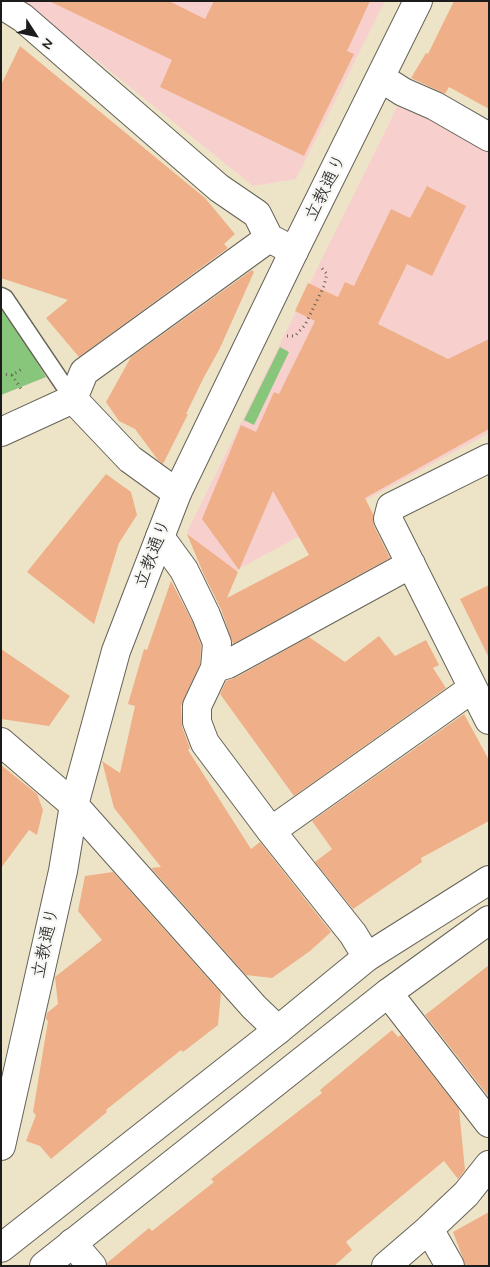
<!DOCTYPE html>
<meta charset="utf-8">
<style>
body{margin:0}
#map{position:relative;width:490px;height:1267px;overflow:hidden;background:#ede4c7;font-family:Mynerve,sans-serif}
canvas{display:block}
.frame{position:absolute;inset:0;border:2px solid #1c1c1c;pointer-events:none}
.north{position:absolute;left:10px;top:10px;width:50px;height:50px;-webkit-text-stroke:4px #f6f6f2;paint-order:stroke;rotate:125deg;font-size:14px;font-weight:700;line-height:20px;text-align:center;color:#1c1c1c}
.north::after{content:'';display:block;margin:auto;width:18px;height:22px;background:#1c1c1c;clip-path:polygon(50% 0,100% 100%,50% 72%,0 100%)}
</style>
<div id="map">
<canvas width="490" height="1267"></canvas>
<div class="frame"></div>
<div class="north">N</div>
</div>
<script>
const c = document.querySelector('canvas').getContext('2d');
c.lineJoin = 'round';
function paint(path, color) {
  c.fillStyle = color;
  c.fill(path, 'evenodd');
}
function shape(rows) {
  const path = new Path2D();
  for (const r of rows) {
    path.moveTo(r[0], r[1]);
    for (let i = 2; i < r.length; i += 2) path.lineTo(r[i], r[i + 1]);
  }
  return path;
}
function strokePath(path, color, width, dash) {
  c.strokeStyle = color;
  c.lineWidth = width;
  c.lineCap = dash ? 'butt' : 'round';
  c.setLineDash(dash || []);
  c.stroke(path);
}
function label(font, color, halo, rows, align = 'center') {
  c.font = font + ' Mynerve,"Klee One",sans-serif';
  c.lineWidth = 4.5;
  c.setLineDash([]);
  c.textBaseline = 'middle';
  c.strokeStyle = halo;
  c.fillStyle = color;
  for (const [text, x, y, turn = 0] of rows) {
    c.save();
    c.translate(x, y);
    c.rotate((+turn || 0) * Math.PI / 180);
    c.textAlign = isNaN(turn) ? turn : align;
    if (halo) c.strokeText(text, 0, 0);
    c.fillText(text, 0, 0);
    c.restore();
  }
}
paint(shape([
 [23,1,385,1,296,179,253,186],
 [399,103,489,152,489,433,215,582,187,532]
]), '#f7d0ce');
paint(shape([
 [1,309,5,309,46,377,1,395],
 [280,347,289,352,254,425,244,420]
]), '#88c67c');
paint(shape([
 [49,1,169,1,205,19,214,1,370,1,347,51,354,54,304,156,160,87,172,60],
 [454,1,489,1,489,109,449,87,445,94,411,78,426,53,428,54],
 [20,46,205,198,235,234,224,244,228,248,79,357,46,318,68,300,1,278,1,85],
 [427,186,466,206,432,276,407,264,378,324,448,359,489,339,489,429,365,498,373,514,374,526,390,558,233,644,221,609,204,575,187,534,238,572,227,598,309,555,273,491,239,570,202,519,241,425,256,432,274,392,279,394,315,321,295,311,308,283,338,297,345,282,354,286,391,209,410,218],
 [252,270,254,272,220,348,203,379,186,414,188,414,163,464,158,460,135,429,119,421,106,402,131,357],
 [106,474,131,492,137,515,119,543,94,624,27,572],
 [171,581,192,621,201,645,200,664,181,706,182,727,190,748,188,750,251,849,260,842,331,932,310,951,272,978,246,975,151,868,161,867,114,808,102,761,120,773,135,706,128,704,144,649,147,650],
 [489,585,489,658,460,599],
 [379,636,395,656,426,640,439,665,433,668,446,688,294,796,220,694,226,681,235,678,309,637,345,662],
 [1,649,70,696,49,726,1,719],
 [464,714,489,760,489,821,421,858,422,862,353,909,315,862,332,849,312,821],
 [1,765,37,794,43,810,37,835,29,830,1,868],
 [113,872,221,993,218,1025,183,1052,181,1050,106,1110,107,1112,51,1159,40,1146,26,1141,36,1115,33,1112,48,1021,46,1019,47,1013,58,1004,55,977,102,940,78,911,85,876],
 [489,965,489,1097,425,1015],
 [392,1030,398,1037,401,1035,459,1109,465,1170,458,1179,444,1161,346,1242,352,1250,334,1266,107,1266,107,1263,149,1228,152,1231,214,1182,211,1179,322,1093,320,1090],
 [489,1212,489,1266,466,1266,453,1232]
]), '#efaf89');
const service = shape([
 [1,296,5,298,73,399]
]);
const minor = shape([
 [1,4,23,18,219,188,257,214,269,238],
 [381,78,403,92,435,106,489,137],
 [73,399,130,459,177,493],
 [1,432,73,399,84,372,269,238,294,251],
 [489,458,391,507,388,519,489,720],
 [160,537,184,570,206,615,217,643,215,668,197,706,197,722,205,743,271,831,353,934,367,957],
 [215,668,228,664,411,564],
 [1,742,74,805,254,1007,278,1030],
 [271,831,473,688],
 [388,993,489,1123],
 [429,1229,450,1266],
 [72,1243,92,1266],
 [386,1266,429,1229,466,1194,489,1165]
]);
const tertiary = shape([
 [1,1146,63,871,74,805,116,651,177,493,294,251,418,1],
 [1,1248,278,1030,367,957,489,880],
 [44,1266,388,993,489,920]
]);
strokePath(service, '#656258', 19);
strokePath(minor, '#656258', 30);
strokePath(tertiary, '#656258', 30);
strokePath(shape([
 [287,336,295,336,305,325,324,286,327,274,321,267],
 [1,374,12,375,22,369],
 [12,375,21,389]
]), '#656258', 3, [1, 4]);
strokePath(service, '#fff', 16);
strokePath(minor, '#fff', 28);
strokePath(tertiary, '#fff', 28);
label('18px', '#1c1c1c', '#f6f6f2', [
 ["立教通り",327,188,-64],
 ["立教通り",154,554,-69],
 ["立教通り",47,943,-78]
]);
</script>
